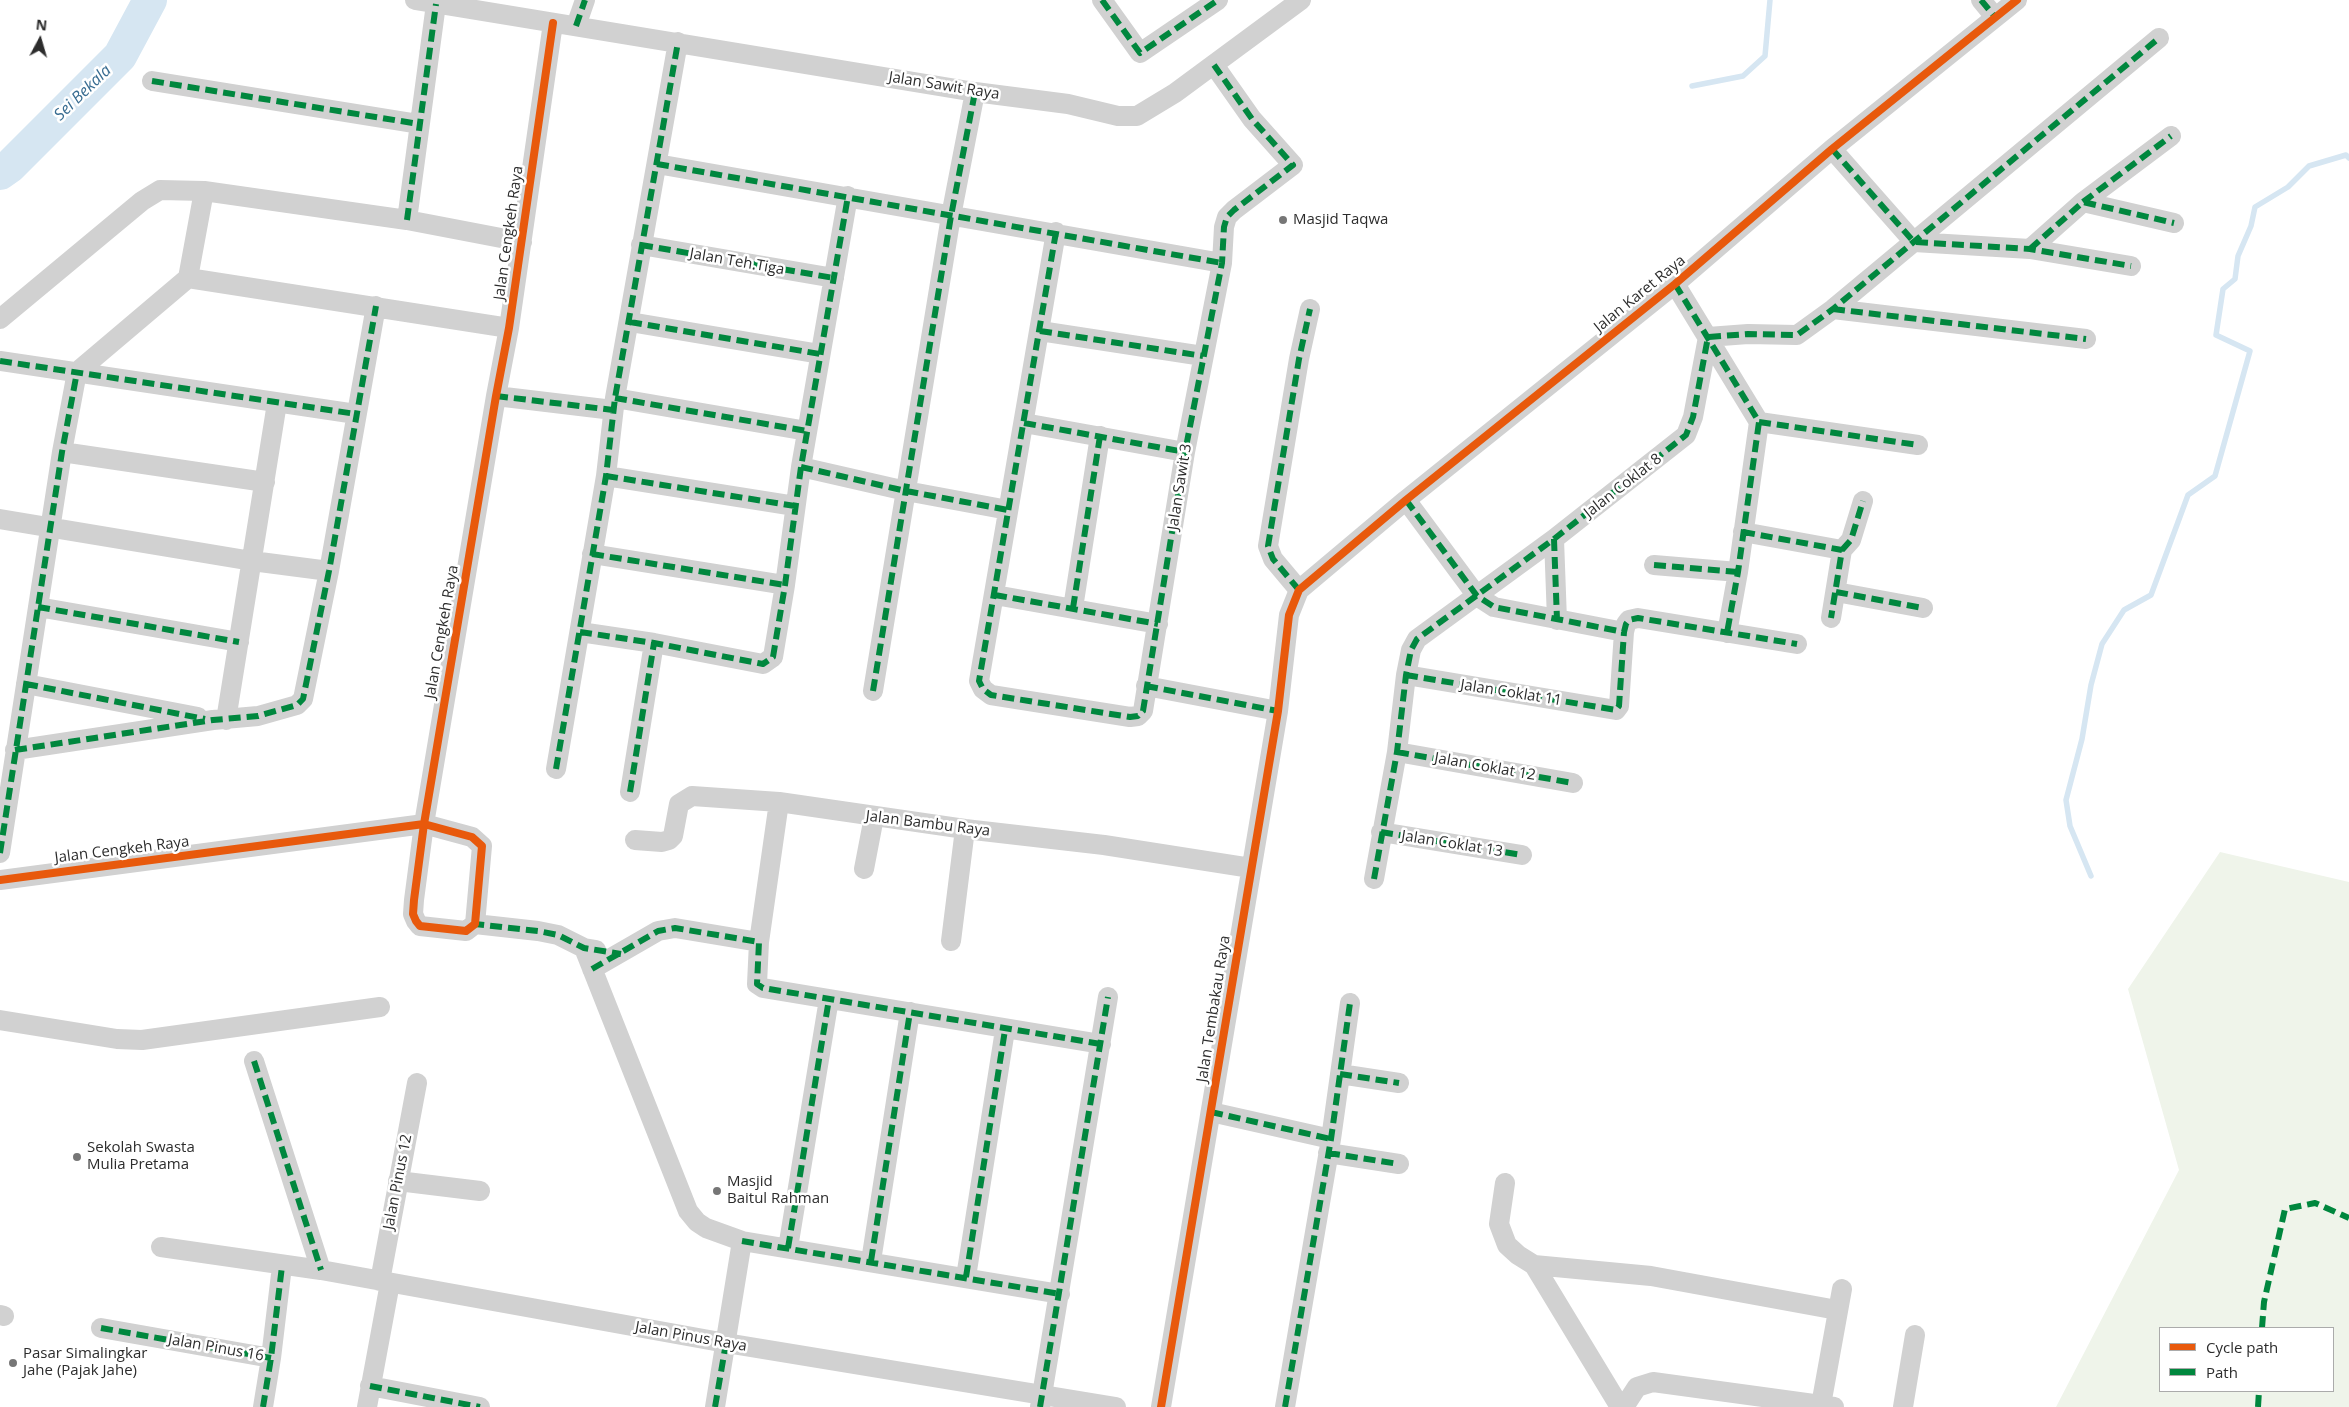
<!DOCTYPE html>
<style>
body{margin:0}
#map{position:relative;width:2349px;height:1407px;overflow:hidden;background:#fff;font-family:"Open Sans",sans-serif}
canvas{display:block}
.legend{position:absolute;left:2159px;top:1327px;width:175px;height:65px;box-sizing:border-box;background:#fff;border:1px solid #ababab;margin:0;padding:6px 9px;list-style:none;font-size:15px;color:#2c2c2c}
.legend li{display:flex;align-items:center;gap:10px;height:25px}
.legend b{width:25px;border:1px solid #ababab}
.north{position:absolute;left:15px;top:15px;width:50px;height:50px;-webkit-text-stroke:4px #fff;paint-order:stroke;rotate:6deg;font-size:14px;font-weight:700;line-height:20px;text-align:center;color:#2c2c2c}
.north::after{content:'';display:block;margin:auto;width:18px;height:22px;background:#2c2c2c;clip-path:polygon(50% 0,100% 100%,50% 72%,0 100%)}
</style>
<div id="map">
<canvas width="2349" height="1407"></canvas>
<ul class="legend">
<li><b style="height:6px;background:#e8590c"></b>Cycle path</li>
<li><b style="height:6px;background:#00873e"></b>Path</li>
</ul>
<div class="north">N</div>
</div>
<script>
const c = document.querySelector('canvas').getContext('2d');
c.lineJoin = 'round';
function paint(path, color) {
  c.fillStyle = color;
  c.fill(path, 'evenodd');
}
function shape(rows) {
  const path = new Path2D();
  for (const r of rows) {
    path.moveTo(r[0], r[1]);
    for (let i = 2; i < r.length; i += 2) path.lineTo(r[i], r[i + 1]);
  }
  return path;
}
function strokePath(path, color, width, dash) {
  c.strokeStyle = color;
  c.lineWidth = width;
  c.lineCap = dash ? 'butt' : 'round';
  c.setLineDash(dash || []);
  c.stroke(path);
}
function label(font, color, halo, rows, align = 'center') {
  c.font = font + ' "Open Sans",sans-serif';
  c.lineWidth = 5;
  c.setLineDash([]);
  c.textBaseline = 'middle';
  c.strokeStyle = halo;
  c.fillStyle = color;
  for (const [text, x, y, turn = 0] of rows) {
    c.save();
    c.translate(x, y);
    c.rotate((+turn || 0) * Math.PI / 180);
    c.textAlign = isNaN(turn) ? turn : align;
    if (halo) c.strokeText(text, 0, 0);
    c.fillText(text, 0, 0);
    c.restore();
  }
}
paint(shape([
 [2220,852,2349,882,2349,1407,2056,1407,2179,1170,2128,989],
 [2160,1328,2333,1328,2333,1391,2160,1391]
]), '#eff4ea');
strokePath(shape([
 [1692,86,1743,76,1765,56,1770,0],
 [2091,876,2070,826,2066,800,2082,739,2091,685,2102,644,2124,610,2151,595,2188,495,2215,476,2250,351,2216,335,2223,289,2235,279,2238,256,2251,226,2255,207,2288,187,2309,166,2346,155,2349,158]
]), '#d6e6f2', 5.5);
strokePath(shape([
 [0,173,10,166,120,56,150,0]
]), '#d6e6f2', 34);
strokePath(shape([
 [415,0,975,92,1068,104,1118,116,1137,116,1175,93,1301,0],
 [1102,0,1140,53,1218,0],
 [1981,0,1995,17],
 [576,26,585,0],
 [152,81,419,124],
 [1832,149,1914,242,2030,249,2131,266],
 [657,164,1222,263],
 [2083,202,2171,136],
 [407,220,436,4],
 [1056,232,979,681,983,689,991,695,1130,717,1138,716,1143,711,1185,452,1222,263,1224,227,1227,217,1234,210,1293,165,1252,119,1214,65],
 [641,245,834,278],
 [2030,249,2083,202,2174,223],
 [188,278,204,191],
 [1675,284,1759,422,1738,572,1727,633],
 [1833,309,2086,339],
 [0,319,142,201,160,190,204,191,407,220,522,242],
 [630,322,820,354],
 [1040,331,1203,356],
 [0,361,356,414],
 [496,396,613,410],
 [615,398,807,431],
 [1759,422,1918,445],
 [1024,423,1185,452],
 [62,452,265,482],
 [801,467,906,491,1008,510],
 [606,476,795,506],
 [1406,500,1477,596,1494,607,1624,632,1626,624,1629,620,1638,618,1797,644],
 [0,519,252,561,329,571],
 [1743,532,1842,550,1831,618],
 [1554,539,1557,620],
 [1842,550,1851,540,1863,501],
 [592,554,785,585],
 [1654,565,1738,572],
 [1299,590,1273,559,1268,546,1299,359,1310,309],
 [1836,592,1923,608],
 [995,595,1158,624],
 [38,607,239,642],
 [1073,608,1100,436],
 [580,632,654,643,763,664,773,657,785,585,801,467,848,196],
 [1406,675,1616,710,1619,706,1624,632],
 [26,684,198,717],
 [1146,686,1278,711],
 [873,691,951,216,975,92],
 [226,720,277,403],
 [15,750,213,720,258,716,297,705,303,699,329,571,376,306],
 [1397,752,1573,783],
 [556,769,606,476,615,398,678,42],
 [630,792,654,643],
 [779,802,759,942,757,984,763,988,1101,1044],
 [1381,832,1522,855],
 [635,840,662,842,669,840,673,836,679,804,692,796,779,802,965,829,1104,845,1251,868],
 [0,853,62,452,77,372,188,278,509,328],
 [864,869,874,817],
 [1374,879,1397,752,1406,675,1411,650,1417,639,1554,539,1686,435,1693,417,1708,337,1748,334,1797,335,1833,309,2159,38],
 [0,880,424,824,472,837,482,846,475,924,466,931,420,926,416,921,413,914,414,900,424,824,496,396,509,328,553,23],
 [475,924,538,931,558,935,584,948,596,950],
 [951,941,965,829],
 [584,948,688,1211,697,1222,706,1228,742,1241,715,1407],
 [592,969,658,931,675,928,759,942],
 [0,1020,117,1039,142,1040,380,1007],
 [254,1061,321,1270],
 [1340,1074,1399,1083],
 [1211,1112,1331,1139],
 [1328,1153,1399,1164],
 [398,1181,480,1191],
 [1505,1183,1499,1224,1507,1245,1518,1255,1534,1265,1620,1407],
 [742,1241,1060,1294],
 [161,1247,321,1270,726,1343,1116,1407],
 [788,1248,829,999],
 [871,1261,910,1012],
 [1534,1265,1651,1276,1837,1310],
 [966,1277,1005,1030],
 [380,1281,417,1083],
 [0,1315,4,1316],
 [101,1328,271,1358],
 [370,1386,480,1407],
 [263,1407,271,1358,282,1266],
 [367,1407,390,1283],
 [1040,1407,1108,997],
 [1161,1407,1278,711,1289,615,1299,590,1406,500,1675,284,1832,149,2017,0],
 [1285,1407,1331,1139,1350,1003],
 [1624,1407,1637,1387,1653,1382,1821,1405,1821,1407],
 [1834,1407,1821,1405,1842,1289],
 [1903,1407,1915,1335]
]), '#d1d1d1', 20);
strokePath(shape([
 [1102,0,1140,53,1218,0],
 [1981,0,1995,17],
 [576,26,585,0],
 [152,81,419,124],
 [1832,149,1914,242,2030,249,2131,266],
 [657,164,1222,263],
 [2083,202,2171,136],
 [407,220,436,4],
 [1056,232,979,681,983,689,991,695,1130,717,1138,716,1143,711,1185,452,1222,263,1224,227,1227,217,1234,210,1293,165,1252,119,1214,65],
 [641,245,834,278],
 [2030,249,2083,202,2174,223],
 [1675,284,1759,422,1738,572,1727,633],
 [1833,309,2086,339],
 [630,322,820,354],
 [1040,331,1203,356],
 [0,361,356,414],
 [496,396,613,410],
 [615,398,807,431],
 [1759,422,1918,445],
 [1024,423,1185,452],
 [801,467,906,491,1008,510],
 [606,476,795,506],
 [1406,500,1477,596,1494,607,1624,632,1626,624,1629,620,1638,618,1797,644],
 [1743,532,1842,550,1831,618],
 [1554,539,1557,620],
 [1842,550,1851,540,1863,501],
 [592,554,785,585],
 [1654,565,1738,572],
 [1299,590,1273,559,1268,546,1299,359,1310,309],
 [1836,592,1923,608],
 [995,595,1158,624],
 [38,607,239,642],
 [1073,608,1100,436],
 [580,632,654,643,763,664,773,657,785,585,801,467,848,196],
 [1406,675,1616,710,1619,706,1624,632],
 [26,684,205,719],
 [1146,686,1278,711],
 [873,691,951,216,975,92],
 [15,750,213,720,258,716,297,705,303,699,329,571,376,306],
 [1397,752,1573,783],
 [556,769,606,476,615,398,678,42],
 [630,792,654,643],
 [1381,832,1522,855],
 [0,853,62,452,77,372],
 [1374,879,1397,752,1406,675,1411,650,1417,639,1554,539,1686,435,1693,417,1708,337,1748,334,1797,335,1833,309,2159,38],
 [473,926,475,924,538,931,558,935,584,948,621,954],
 [592,969,658,931,675,928,759,942,757,984,763,988,1101,1044],
 [254,1061,321,1270],
 [1340,1074,1399,1083],
 [1211,1112,1331,1139],
 [1328,1153,1399,1164],
 [742,1241,1060,1294],
 [788,1248,829,999],
 [871,1261,910,1012],
 [966,1277,1005,1030],
 [101,1328,271,1358],
 [2262,1328,2264,1302,2285,1209,2315,1203,2349,1218],
 [370,1386,480,1407],
 [263,1407,271,1358,282,1266],
 [715,1407,726,1343],
 [1040,1407,1108,997],
 [1285,1407,1331,1139,1350,1003],
 [2258,1407,2259,1391]
]), '#00873e', 6, [12, 6]);
strokePath(shape([
 [0,880,424,824,472,837,482,846,475,924,466,931,420,926,416,921,413,914,414,900,424,824,496,396,509,328,553,23],
 [1161,1407,1278,711,1289,615,1299,590,1406,500,1675,284,1832,149,2017,0]
]), '#e8590c', 8);
for (const [x, y, r, color] of [
 [1283,220,5,"#767676"],
 [77,1157,5,"#767676"],
 [717,1191,5,"#767676"],
 [13,1363,5,"#767676"]
]) {
  const dot = new Path2D();
  dot.arc(x, y, r, 0, 2 * Math.PI);
  c.fillStyle = color;
  c.fill(dot);
  strokePath(dot, '#fff', 2);
}
label('15px', '#2c2c2c', '#fff', [
 ["Jalan Sawit Raya",944,86,9],
 ["Jalan Cengkeh Raya",509,233,-82],
 ["Jalan Teh.Tiga",737,262,10],
 ["Jalan Karet Raya",1640,294,-39],
 ["Jalan Coklat 8",1623,486,-38],
 ["Jalan Sawit 3",1180,487,-81],
 ["Jalan Cengkeh Raya",442,632,-80],
 ["Jalan Coklat 11",1511,693,9],
 ["Jalan Coklat 12",1485,767,10],
 ["Jalan Bambu Raya",928,824,7],
 ["Jalan Coklat 13",1452,844,9],
 ["Jalan Cengkeh Raya",122,850,-7],
 ["Jalan Tembakau Raya",1214,1009,-81],
 ["Jalan Pinus 12",398,1182,-79],
 ["Jalan Pinus Raya",691,1337,10],
 ["Jalan Pinus 16",216,1348,10]
]);
label('15px', '#2c2c2c', '#fff', [
 ["Masjid Taqwa",1293,220],
 ["Sekolah Swasta",87,1148],
 ["Mulia Pretama",87,1165],
 ["Masjid",727,1182],
 ["Baitul Rahman",727,1199],
 ["Pasar Simalingkar",23,1354],
 ["Jahe (Pajak Jahe)",23,1371]
], 'left');
label('italic 16px', '#386c91', '#fff', [
 ["Sei Bekala",83,93,-44]
]);
</script>
